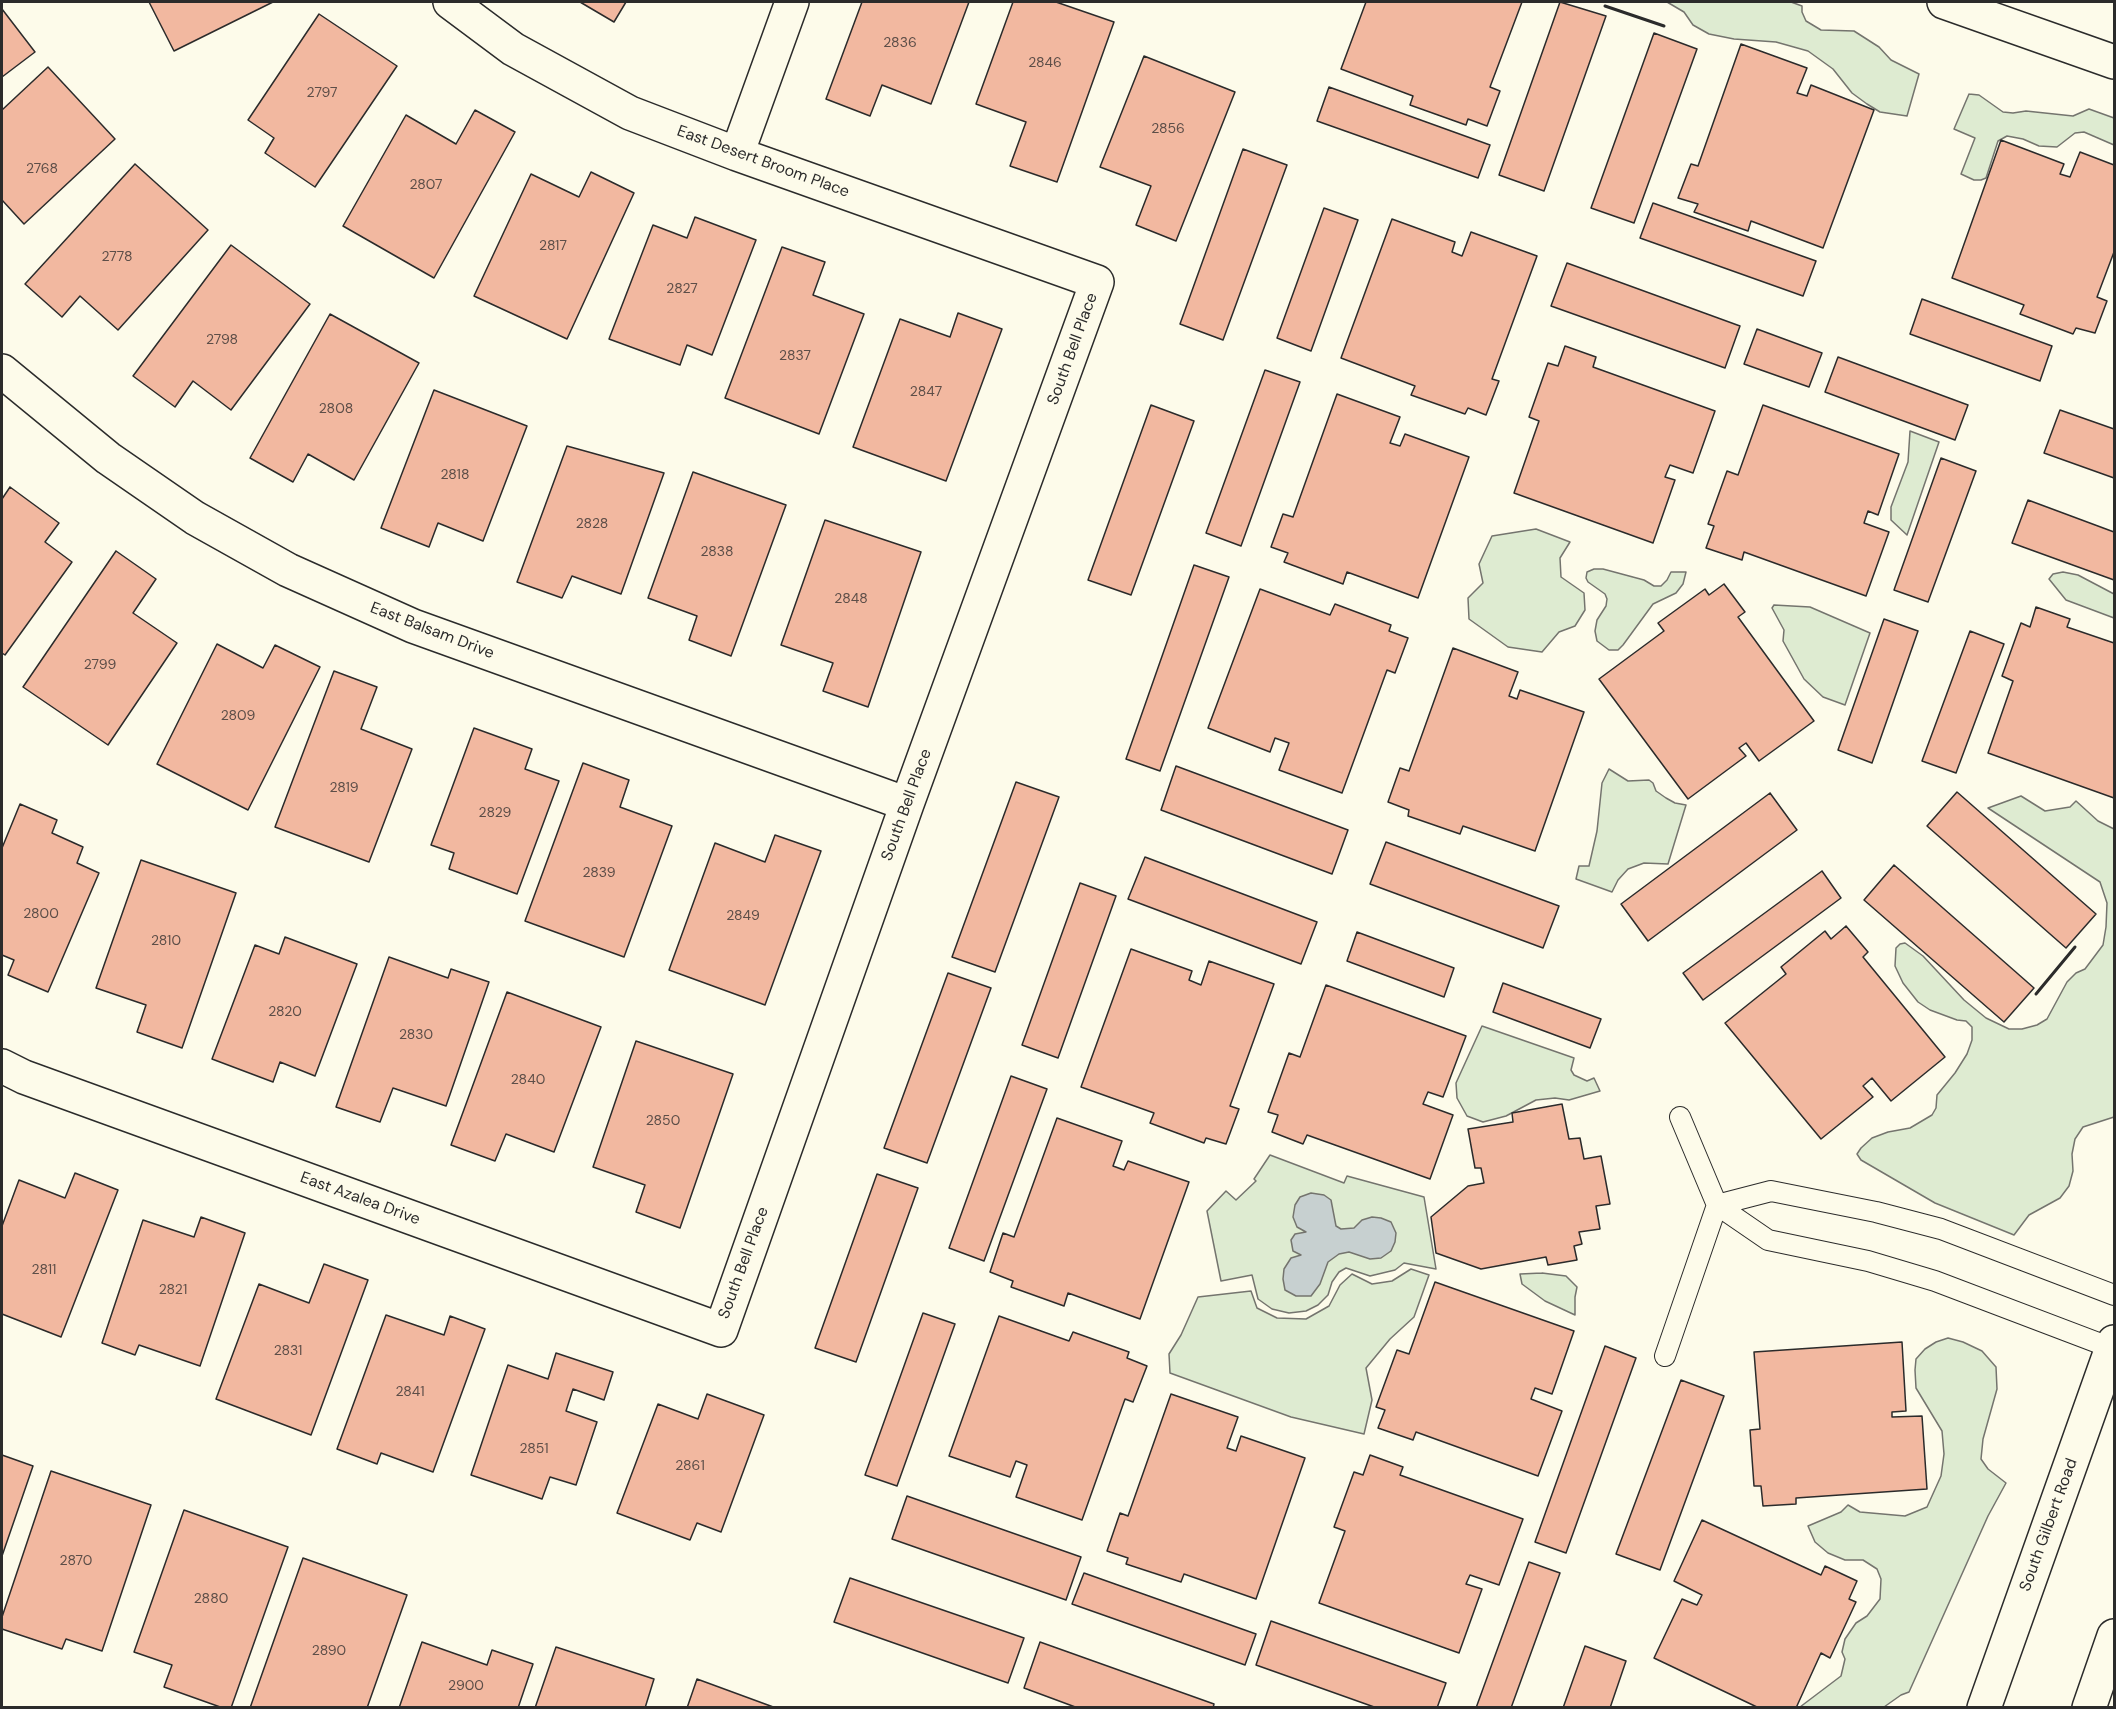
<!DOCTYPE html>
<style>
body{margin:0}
#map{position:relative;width:2116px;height:1709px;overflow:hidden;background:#fdfbea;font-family:"DM Sans",sans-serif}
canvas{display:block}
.frame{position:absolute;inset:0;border:3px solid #2b2b2b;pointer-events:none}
</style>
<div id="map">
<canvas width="2116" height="1709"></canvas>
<div class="frame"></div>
</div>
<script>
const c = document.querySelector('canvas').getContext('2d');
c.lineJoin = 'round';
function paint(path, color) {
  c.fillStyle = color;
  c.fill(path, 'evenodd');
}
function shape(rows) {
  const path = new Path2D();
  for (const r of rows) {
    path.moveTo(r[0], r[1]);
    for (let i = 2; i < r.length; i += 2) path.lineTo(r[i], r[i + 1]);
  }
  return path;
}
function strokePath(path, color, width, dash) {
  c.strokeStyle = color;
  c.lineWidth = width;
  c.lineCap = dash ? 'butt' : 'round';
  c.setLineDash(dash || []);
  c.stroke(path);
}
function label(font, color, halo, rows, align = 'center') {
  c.font = font + ' "DM Sans",sans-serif';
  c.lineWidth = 4.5;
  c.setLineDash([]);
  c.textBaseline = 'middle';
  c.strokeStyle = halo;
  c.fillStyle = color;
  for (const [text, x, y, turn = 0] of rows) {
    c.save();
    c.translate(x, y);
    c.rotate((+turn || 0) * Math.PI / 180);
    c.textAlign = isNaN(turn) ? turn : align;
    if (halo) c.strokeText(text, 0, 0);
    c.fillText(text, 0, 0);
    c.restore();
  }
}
const green = shape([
 [1667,2,1791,2,1802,6,1802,12,1806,21,1821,30,1854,31,1879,47,1891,60,1919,74,1907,116,1880,112,1867,104,1852,93,1833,69,1808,51,1776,42,1734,39,1709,34,1693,25,1684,12,1667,2],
 [1969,94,1979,95,2003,112,2013,113,2026,111,2073,116,2089,109,2114,118,2114,145,2084,132,2075,133,2057,147,2039,146,2023,139,2007,136,1998,141,1986,178,1981,180,1974,180,1961,174,1975,138,1954,129,1969,94],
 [1910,431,1939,442,1907,535,1891,520,1891,507,1908,462,1910,431],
 [1536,529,1570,542,1560,558,1561,577,1584,593,1585,610,1575,626,1559,632,1542,652,1508,647,1469,619,1468,598,1483,583,1479,564,1492,536,1536,529],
 [1594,569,1603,569,1644,580,1654,586,1661,586,1667,580,1671,572,1686,572,1683,584,1676,593,1653,604,1623,645,1618,650,1609,650,1597,641,1595,631,1597,620,1606,606,1607,599,1605,594,1588,582,1586,578,1587,572,1594,569],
 [2063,572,2078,575,2114,594,2114,618,2066,600,2049,579,2053,574,2063,572],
 [1774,605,1810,607,1870,633,1845,705,1823,697,1804,679,1783,641,1784,630,1772,608,1774,605],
 [1609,769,1628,781,1649,780,1653,783,1656,791,1666,798,1675,803,1686,805,1668,864,1644,863,1628,869,1618,880,1612,892,1576,879,1579,866,1589,866,1597,831,1602,783,1609,769],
 [2021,796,2045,811,2070,807,2076,801,2098,821,2114,829,2114,1117,2083,1127,2075,1139,2072,1154,2073,1171,2069,1186,2060,1198,2029,1215,2014,1235,1935,1203,1861,1160,1857,1154,1861,1148,1872,1138,1888,1132,1910,1128,1932,1115,1936,1108,1937,1095,1955,1073,1967,1054,1972,1040,1972,1027,1966,1021,1957,1020,1930,1010,1918,1002,1903,983,1895,966,1896,948,1900,944,1905,943,1923,956,1964,1000,1986,1018,2009,1029,2022,1029,2037,1025,2047,1019,2067,982,2076,973,2085,969,2103,945,2106,927,2107,903,2100,882,1988,808,2021,796],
 [1482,1026,1574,1058,1571,1070,1574,1075,1587,1081,1594,1078,1600,1091,1569,1100,1555,1098,1536,1100,1506,1116,1483,1122,1467,1116,1457,1098,1456,1083,1482,1026],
 [1270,1155,1344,1183,1347,1176,1424,1197,1436,1269,1404,1263,1395,1270,1370,1276,1346,1268,1339,1272,1332,1282,1328,1295,1318,1305,1306,1311,1289,1313,1272,1309,1258,1299,1252,1275,1221,1281,1207,1211,1226,1191,1236,1200,1256,1181,1254,1179,1270,1155],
 [1411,1269,1429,1275,1414,1317,1390,1339,1366,1368,1372,1400,1364,1434,1291,1417,1170,1373,1169,1354,1181,1335,1198,1297,1251,1291,1257,1308,1277,1318,1306,1319,1329,1306,1340,1285,1352,1274,1372,1284,1392,1281,1411,1269],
 [1542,1273,1566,1276,1577,1287,1575,1297,1575,1315,1545,1301,1522,1284,1520,1274,1542,1273],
 [1948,1338,1963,1342,1982,1351,1996,1367,1997,1389,1983,1439,1981,1459,1988,1469,2006,1483,1988,1516,1909,1692,1901,1695,1884,1707,1800,1707,1841,1676,1845,1659,1842,1652,1845,1639,1856,1623,1867,1616,1880,1599,1881,1579,1877,1569,1863,1560,1845,1560,1828,1553,1815,1542,1808,1526,1841,1512,1848,1505,1860,1512,1905,1516,1927,1507,1941,1476,1944,1454,1942,1431,1916,1388,1915,1370,1916,1359,1925,1349,1936,1342,1948,1338]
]);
paint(green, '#deebd1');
strokePath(green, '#74746e', 1.5);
const water = shape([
 [1311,1193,1324,1195,1331,1200,1336,1226,1341,1229,1354,1228,1362,1220,1372,1217,1381,1218,1391,1222,1396,1233,1395,1242,1391,1251,1381,1258,1370,1259,1349,1252,1339,1254,1328,1262,1320,1284,1311,1296,1296,1296,1285,1290,1283,1279,1284,1269,1291,1258,1301,1255,1293,1251,1291,1240,1295,1234,1306,1232,1297,1227,1293,1217,1295,1205,1300,1197,1311,1193]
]);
paint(water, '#c7d0d0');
strokePath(water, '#74746e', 1.5);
const building = shape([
 [149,2,273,2,174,51,149,2],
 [580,2,626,2,614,22,580,2],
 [862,2,969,2,931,104,882,85,870,116,826,99,862,2],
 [1013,2,1056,2,1114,22,1057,182,1010,166,1026,122,976,104,1013,2],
 [1366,2,1522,2,1490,87,1500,91,1487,126,1468,119,1466,125,1410,105,1413,96,1341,69,1366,2],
 [1560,2,1606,16,1544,191,1499,175,1560,2],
 [2,9,35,52,2,77,2,9],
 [319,14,397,66,315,187,265,153,274,138,248,120,319,14],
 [1654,33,1697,49,1634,223,1591,208,1654,33],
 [1741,44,1807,68,1797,93,1807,96,1811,85,1874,110,1823,248,1751,221,1748,231,1694,212,1698,204,1678,198,1691,164,1698,166,1741,44],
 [1144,56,1235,92,1176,241,1136,225,1151,186,1100,167,1144,56],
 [48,67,115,139,24,224,2,200,2,110,48,67],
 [1329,87,1490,145,1478,178,1317,121,1329,87],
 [475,110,515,132,434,278,343,226,406,115,456,144,475,110],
 [2001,140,2064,164,2060,174,2070,177,2080,152,2114,165,2114,252,2097,297,2107,301,2095,333,2076,328,2073,334,2020,314,2024,305,1952,278,2001,140],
 [1243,149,1287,165,1223,340,1180,324,1243,149],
 [135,164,208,230,118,330,80,296,62,317,25,284,135,164],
 [591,172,634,193,567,339,474,296,531,174,579,197,591,172],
 [1653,203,1816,261,1803,296,1640,238,1653,203],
 [1324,208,1358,220,1311,351,1277,338,1324,208],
 [695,217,756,240,712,355,687,345,680,365,609,339,653,225,687,238,695,217],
 [1392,219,1455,242,1452,252,1462,256,1471,232,1537,256,1492,379,1499,381,1486,415,1468,408,1465,414,1411,395,1415,386,1341,358,1392,219],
 [231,245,310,304,231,410,193,381,175,407,133,376,231,245],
 [782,247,825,262,813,295,864,314,819,434,725,398,782,247],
 [1567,263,1740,326,1725,368,1551,306,1567,263],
 [1922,299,2052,346,2040,381,1910,334,1922,299],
 [958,313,1002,329,946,481,853,447,900,319,950,337,958,313],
 [330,314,419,363,354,480,308,454,293,482,250,458,330,314],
 [1757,329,1822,353,1809,387,1744,364,1757,329],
 [1565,346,1596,357,1593,367,1715,411,1693,473,1670,465,1665,477,1675,480,1653,543,1514,493,1539,421,1529,417,1548,363,1558,366,1565,346],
 [1838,357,1968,405,1955,440,1825,392,1838,357],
 [1265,370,1300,382,1241,546,1206,533,1265,370],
 [434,390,527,426,483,541,438,523,429,547,381,528,434,390],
 [1337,394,1400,417,1390,443,1400,446,1405,434,1469,457,1418,598,1347,572,1343,584,1284,562,1288,553,1271,547,1283,514,1293,517,1337,394],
 [1151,405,1194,421,1131,595,1088,580,1151,405],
 [1763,405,1899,454,1878,515,1868,511,1864,523,1889,532,1866,596,1744,552,1742,560,1706,548,1714,526,1708,524,1727,471,1738,475,1763,405],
 [2060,410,2114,429,2114,478,2044,453,2060,410],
 [567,446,664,473,621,594,572,576,562,598,517,582,567,446],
 [1941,458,1976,471,1928,602,1894,590,1941,458],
 [693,472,786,505,731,656,689,640,697,616,648,598,693,472],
 [10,487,59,523,45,542,72,562,5,655,2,653,2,499,10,487],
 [2028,500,2114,532,2114,580,2012,543,2028,500],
 [825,520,921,552,868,707,823,691,833,663,781,645,825,520],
 [116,551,156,579,133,613,177,643,108,745,23,687,116,551],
 [1194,565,1229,577,1160,771,1126,759,1194,565],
 [1724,584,1745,612,1738,617,1814,721,1759,761,1746,743,1739,748,1746,756,1688,799,1599,679,1664,631,1658,623,1705,589,1709,595,1724,584],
 [1260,589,1330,615,1335,604,1391,625,1389,631,1408,638,1395,673,1387,670,1342,793,1279,770,1289,743,1275,738,1270,752,1208,728,1260,589],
 [2036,607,2070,619,2067,627,2114,643,2114,798,1988,753,2013,681,2002,676,2021,623,2030,627,2036,607],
 [1884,619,1918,631,1872,763,1838,750,1884,619],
 [1970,631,2004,644,1956,773,1922,761,1970,631],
 [217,644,263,668,275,645,320,667,248,810,157,764,217,644],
 [1453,648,1518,672,1509,696,1517,699,1520,690,1584,712,1535,851,1463,826,1460,834,1408,816,1409,810,1388,802,1400,768,1409,771,1453,648],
 [334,671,377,687,361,729,412,749,369,862,275,827,334,671],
 [474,728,532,749,525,769,559,781,517,894,449,869,454,853,431,845,474,728],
 [583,763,629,780,620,807,672,826,624,957,525,921,583,763],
 [1176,766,1348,830,1332,874,1161,810,1176,766],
 [1016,782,1059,797,995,972,952,957,1016,782],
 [1957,792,2096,914,2066,948,1927,826,1957,792],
 [1770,793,1797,830,1648,941,1621,904,1770,793],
 [20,804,57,820,52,833,83,847,77,863,99,873,48,992,8,975,14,960,2,955,2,848,20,804],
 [775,835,821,851,765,1005,669,970,715,843,765,862,775,835],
 [1386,842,1559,906,1543,948,1370,884,1386,842],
 [1145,857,1317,922,1301,964,1128,899,1145,857],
 [141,860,236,893,182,1048,137,1032,146,1005,96,988,141,860],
 [1894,865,2034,988,2004,1022,1864,900,1894,865],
 [1822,871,1841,898,1703,1000,1683,973,1822,871],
 [1080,883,1116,896,1058,1058,1022,1045,1080,883],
 [1846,926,1868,952,1863,957,1945,1057,1891,1101,1872,1078,1863,1086,1873,1097,1821,1139,1725,1023,1786,974,1781,967,1825,931,1831,939,1846,926],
 [1357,932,1454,968,1444,997,1347,961,1357,932],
 [285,937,357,964,315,1076,280,1062,273,1082,212,1059,255,945,279,954,285,937],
 [1131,949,1192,971,1189,980,1201,985,1209,961,1274,984,1230,1106,1239,1109,1226,1144,1206,1138,1204,1143,1150,1123,1154,1113,1081,1087,1131,949],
 [389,957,448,978,451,969,489,982,446,1106,393,1088,380,1122,336,1107,389,957],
 [948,973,991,988,927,1163,884,1148,948,973],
 [1503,983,1601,1019,1590,1048,1493,1012,1503,983],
 [1326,985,1466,1036,1443,1097,1428,1092,1423,1104,1453,1115,1430,1179,1307,1135,1303,1144,1272,1132,1278,1115,1268,1112,1289,1053,1300,1057,1326,985],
 [507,992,601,1027,554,1152,506,1134,495,1161,451,1145,507,992],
 [636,1041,733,1074,680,1228,636,1212,645,1185,593,1167,636,1041],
 [1011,1076,1047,1089,984,1261,949,1248,1011,1076],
 [1562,1104,1569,1139,1580,1138,1584,1159,1601,1156,1610,1204,1596,1206,1600,1229,1579,1232,1582,1244,1574,1246,1577,1260,1548,1265,1546,1257,1481,1269,1436,1253,1431,1217,1468,1186,1484,1183,1481,1168,1475,1168,1468,1129,1513,1122,1512,1113,1562,1104],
 [1057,1118,1122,1141,1113,1166,1124,1170,1128,1161,1189,1182,1140,1319,1068,1293,1064,1306,1011,1287,1013,1281,990,1272,1003,1233,1014,1237,1057,1118],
 [75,1173,118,1190,61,1337,2,1314,2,1226,19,1180,65,1198,75,1173],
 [877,1174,918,1188,856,1362,815,1348,877,1174],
 [201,1217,245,1233,200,1366,139,1345,135,1355,102,1343,143,1220,194,1237,201,1217],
 [324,1264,368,1280,311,1435,216,1399,259,1284,309,1303,324,1264],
 [1435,1282,1574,1331,1552,1394,1535,1388,1531,1399,1562,1411,1538,1476,1416,1432,1413,1440,1378,1428,1385,1410,1376,1407,1397,1350,1409,1354,1435,1282],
 [923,1313,955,1324,897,1486,865,1475,923,1313],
 [386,1315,444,1335,450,1316,485,1329,433,1472,381,1453,377,1464,337,1449,386,1315],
 [999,1316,1069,1341,1073,1332,1129,1352,1127,1358,1147,1366,1133,1402,1125,1399,1082,1520,1016,1497,1027,1465,1016,1461,1010,1477,949,1456,999,1316],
 [1902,1342,1906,1411,1892,1412,1892,1417,1922,1416,1927,1489,1796,1498,1796,1504,1763,1506,1761,1486,1754,1486,1750,1430,1760,1429,1754,1352,1902,1342],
 [1605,1346,1636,1358,1566,1553,1535,1542,1605,1346],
 [556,1353,613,1372,604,1400,573,1389,566,1411,597,1422,576,1485,550,1477,542,1499,471,1475,508,1365,548,1379,556,1353],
 [1681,1380,1724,1396,1660,1570,1616,1554,1681,1380],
 [707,1394,764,1415,721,1532,697,1523,690,1540,617,1513,658,1404,698,1419,707,1394],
 [1171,1394,1238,1417,1227,1448,1236,1451,1241,1436,1305,1458,1256,1599,1184,1574,1181,1582,1126,1564,1128,1558,1107,1551,1120,1513,1128,1516,1171,1394],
 [2,1455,33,1466,2,1556,2,1455],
 [1370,1455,1403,1467,1400,1475,1523,1519,1499,1585,1470,1575,1466,1584,1482,1589,1459,1653,1319,1603,1345,1531,1334,1527,1354,1472,1363,1475,1370,1455],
 [51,1471,151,1505,102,1651,66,1639,62,1649,2,1629,2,1617,51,1471],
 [907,1496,1081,1557,1066,1600,892,1539,907,1496],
 [184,1510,288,1547,231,1708,223,1708,164,1687,172,1665,134,1652,184,1510],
 [1702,1520,1821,1575,1825,1566,1857,1581,1849,1599,1856,1602,1830,1658,1821,1653,1796,1708,1759,1708,1654,1658,1682,1599,1697,1605,1702,1595,1674,1581,1702,1520],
 [303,1558,407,1595,367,1708,250,1708,303,1558],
 [1529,1562,1560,1573,1511,1708,1476,1708,1529,1562],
 [1084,1573,1256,1634,1245,1665,1072,1604,1084,1573],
 [850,1578,1024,1638,1008,1683,834,1622,850,1578],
 [1271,1621,1446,1683,1437,1708,1377,1708,1256,1665,1271,1621],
 [422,1642,487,1665,492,1650,533,1664,518,1708,399,1708,422,1642],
 [1040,1642,1214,1704,1213,1708,1078,1708,1024,1688,1040,1642],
 [1585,1646,1626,1661,1610,1708,1563,1708,1585,1646],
 [556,1647,654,1679,645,1708,535,1708,556,1647],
 [697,1679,776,1708,687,1708,697,1679]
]);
paint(building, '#f2b8a0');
strokePath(building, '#2b2b2b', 1.5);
const service = shape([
 [1680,1117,1717,1205,1768,1240,1868,1261,1935,1281,2114,1349],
 [1717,1205,1771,1191,1876,1212,1941,1229,2114,1295],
 [1665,1356,1717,1205]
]);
const minor = shape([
 [1944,2,2114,62],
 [737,154,792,2],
 [2,371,108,458,195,518,288,570,413,626,907,804],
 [2,1066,24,1077,721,1330,907,804,1097,282,737,154,630,113,513,49,450,2]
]);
const primary = shape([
 [1984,1708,2114,1342],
 [2089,1708,2114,1636]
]);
strokePath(service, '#2b2b2b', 22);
strokePath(minor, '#2b2b2b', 36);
strokePath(primary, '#2b2b2b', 36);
strokePath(service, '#fdfbea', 20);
strokePath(minor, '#fdfbea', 33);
strokePath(primary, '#fdfbea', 33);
strokePath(shape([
 [1605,6,1664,26],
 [2036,994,2075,947]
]), '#2b2b2b', 3);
label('14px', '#5d4e48', null, [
 ["2836",900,43],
 ["2846",1045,63],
 ["2797",322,93],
 ["2856",1168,129],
 ["2768",42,169],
 ["2807",426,185],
 ["2817",553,246],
 ["2778",117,257],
 ["2827",682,289],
 ["2798",222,340],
 ["2837",795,356],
 ["2847",926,392],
 ["2808",336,409],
 ["2818",455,475],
 ["2828",592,524],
 ["2838",717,552],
 ["2848",851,599],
 ["2799",100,665],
 ["2809",238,716],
 ["2819",344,788],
 ["2829",495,813],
 ["2839",599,873],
 ["2800",41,914],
 ["2849",743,916],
 ["2810",166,941],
 ["2820",285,1012],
 ["2830",416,1035],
 ["2840",528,1080],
 ["2850",663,1121],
 ["2811",44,1270],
 ["2821",173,1290],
 ["2831",288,1351],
 ["2841",410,1392],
 ["2851",534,1449],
 ["2861",690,1466],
 ["2870",76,1561],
 ["2880",211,1599],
 ["2890",329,1651],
 ["2900",466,1686]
]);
label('16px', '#2b2b2b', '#fdfbea', [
 ["East Desert Broom Place",763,162,20],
 ["South Bell Place",1073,349,-70],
 ["East Balsam Drive",432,631,21],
 ["South Bell Place",907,805,-70],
 ["East Azalea Drive",360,1199,20],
 ["South Bell Place",744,1263,-70],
 ["South Gilbert Road",2049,1525,-70]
]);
</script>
